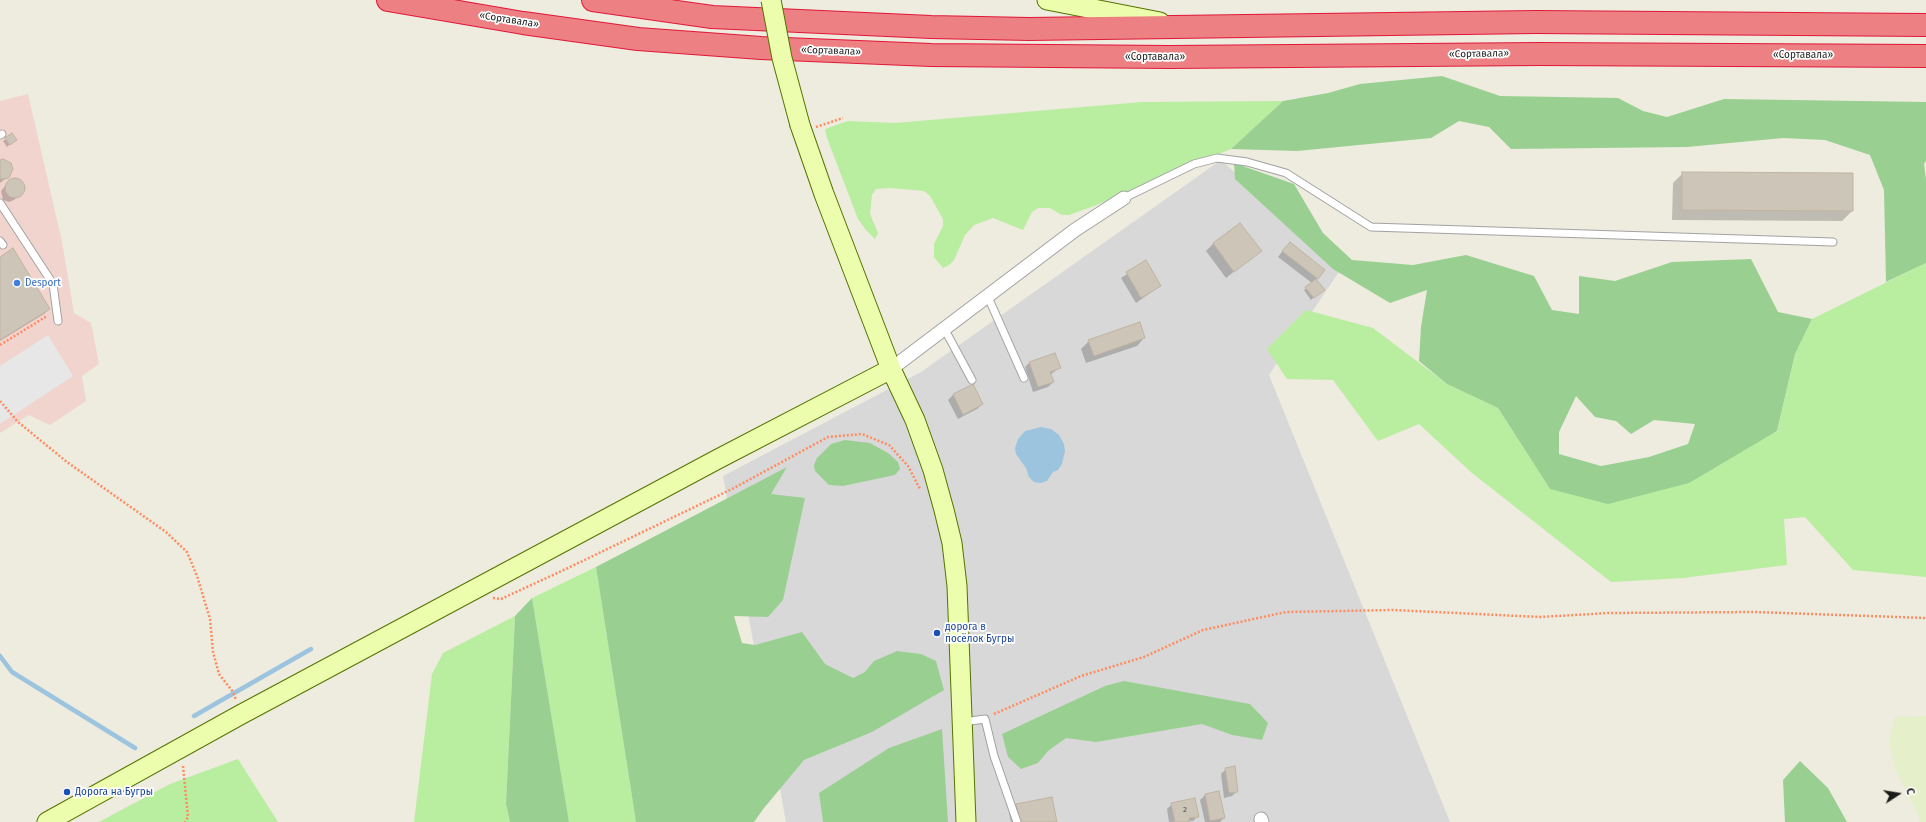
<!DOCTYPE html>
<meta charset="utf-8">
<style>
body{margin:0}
#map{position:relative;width:1926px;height:822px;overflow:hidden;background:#eeebdf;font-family:"Fira Sans",sans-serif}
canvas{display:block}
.north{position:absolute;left:1878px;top:774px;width:40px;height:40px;-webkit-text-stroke:3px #fff;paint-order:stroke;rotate:78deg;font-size:11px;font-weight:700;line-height:16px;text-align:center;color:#1b1b1b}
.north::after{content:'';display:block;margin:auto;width:14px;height:18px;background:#1b1b1b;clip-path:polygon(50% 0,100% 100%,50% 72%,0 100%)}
</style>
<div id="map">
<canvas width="1926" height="822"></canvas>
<div class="north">С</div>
</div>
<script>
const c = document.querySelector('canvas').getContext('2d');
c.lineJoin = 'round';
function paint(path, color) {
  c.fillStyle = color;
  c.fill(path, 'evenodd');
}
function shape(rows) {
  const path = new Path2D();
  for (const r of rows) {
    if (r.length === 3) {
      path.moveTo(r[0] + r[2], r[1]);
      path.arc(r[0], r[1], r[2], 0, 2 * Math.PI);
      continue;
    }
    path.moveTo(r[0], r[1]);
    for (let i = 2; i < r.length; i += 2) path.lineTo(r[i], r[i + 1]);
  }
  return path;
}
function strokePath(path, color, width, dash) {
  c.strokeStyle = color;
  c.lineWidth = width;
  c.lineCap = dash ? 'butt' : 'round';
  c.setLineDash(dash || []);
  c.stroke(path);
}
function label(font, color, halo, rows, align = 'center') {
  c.font = font + ' "Fira Sans",sans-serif';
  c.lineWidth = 3.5;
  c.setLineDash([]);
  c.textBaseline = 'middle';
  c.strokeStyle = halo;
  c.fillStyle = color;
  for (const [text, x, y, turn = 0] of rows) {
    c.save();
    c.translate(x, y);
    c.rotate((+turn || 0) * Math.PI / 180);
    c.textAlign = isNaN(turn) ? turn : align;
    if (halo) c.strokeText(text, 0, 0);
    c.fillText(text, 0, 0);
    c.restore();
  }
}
paint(shape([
 [1221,160,1341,269,1269,375,1450,822,786,822,723,476,921,372]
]), '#d9d8d8');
paint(shape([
 [28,94,62,242,74,313,91,323,99,364,82,376,86,401,50,425,29,415,0,433,0,101]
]), '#f1d4cd');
paint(shape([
 [1926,716,1926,822,1919,822,1918,814,1896,771,1889,742,1895,717]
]), '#e5efc9');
paint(shape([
 [1283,101,1231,149,1094,206,1069,215,1062,215,1050,208,1038,208,1032,212,1023,230,993,218,974,225,965,235,954,260,949,265,943,268,934,257,934,244,943,226,943,219,930,196,924,191,890,188,876,189,872,195,870,214,878,233,875,239,866,230,858,219,827,138,825,129,848,121,895,123,1142,102],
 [1926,263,1926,577,1853,570,1805,517,1784,519,1787,565,1683,578,1611,582,1472,473,1419,424,1378,441,1333,380,1287,379,1267,349,1306,310,1373,328,1447,384,1498,408,1550,489,1777,432,1795,354,1812,319],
 [596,567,636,822,569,822,532,598],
 [515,616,506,804,510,822,414,822,432,674,443,653],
 [238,759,278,822,99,822,170,784]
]), '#b9eda0');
paint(shape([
 [1442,76,1500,96,1618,98,1643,111,1667,117,1724,99,1926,102,1926,161,1924,164,1926,179,1926,263,1886,282,1884,190,1870,155,1825,140,1783,138,1687,147,1511,149,1489,127,1459,121,1431,138,1297,151,1231,149,1283,101,1328,93,1360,84],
 [1234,163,1294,184,1323,233,1352,260,1413,265,1466,255,1534,276,1552,310,1579,314,1579,276,1615,281,1672,262,1751,259,1778,312,1812,319,1795,354,1777,431,1689,483,1608,504,1550,489,1498,408,1447,384,1419,361,1421,327,1427,290,1390,303,1333,269,1235,179],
 [1576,396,1595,417,1616,421,1631,434,1654,420,1695,424,1688,444,1649,457,1601,466,1559,454,1559,432],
 [845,440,870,443,888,453,898,462,900,469,895,475,843,486,829,485,815,471,814,465,817,458,831,444],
 [787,467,771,494,805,498,783,600,768,617,734,616,742,643,755,645,802,632,825,664,853,678,865,672,874,661,897,651,921,654,936,661,944,690,872,732,804,760,764,808,754,822,636,822,596,567],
 [532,598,569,822,510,822,506,804,515,616],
 [1124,681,1250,704,1268,723,1262,740,1232,735,1202,724,1096,742,1066,738,1048,751,1038,763,1021,769,1008,757,1002,734,1105,686],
 [942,729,948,822,823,822,819,793,889,748],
 [1800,761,1828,788,1847,822,1785,822,1783,780]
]), '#99d091');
paint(shape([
 [48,335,73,376,0,424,0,366]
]), '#e7e7e7');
paint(shape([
 [1041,427,1051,429,1059,435,1064,444,1065,451,1062,464,1058,470,1053,472,1047,481,1041,483,1034,482,1029,477,1026,468,1016,454,1015,448,1018,439,1025,431]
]), '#9cc4df');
paint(shape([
 [12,135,13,142,7,147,3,141],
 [0,162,8,177,0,183],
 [1683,173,1852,211,1842,221,1672,220,1673,183],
 [15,179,20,180,24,188,14,200,9,202,3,200,1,191,9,181],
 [1214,243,1260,251,1226,278,1206,251],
 [1285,248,1324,270,1316,280,1321,292,1311,300,1304,290,1312,283,1278,257],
 [0,258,49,309,44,314,0,341],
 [1146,262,1160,286,1136,303,1121,278],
 [1144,338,1137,346,1086,363,1081,349,1089,341],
 [1030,362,1059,368,1050,375,1053,382,1048,387,1033,392,1025,367],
 [973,385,982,404,977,409,958,419,948,400,953,395],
 [1226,769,1237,791,1232,796,1224,798,1221,774],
 [1205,795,1224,818,1220,822,1205,822,1200,800],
 [1172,804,1198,816,1193,821,1169,822,1167,809],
 [1017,805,1056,822,1011,822,1009,813]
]), '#0003');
strokePath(shape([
 [0,656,12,672,135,748],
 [194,716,311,649]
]), '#9cc4df', 4.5);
const building = shape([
 [12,133,17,140,10,145,5,138,12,133],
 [3,159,11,163,13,169,9,178,3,179,0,179,0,160,3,159],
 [1682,172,1853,173,1853,211,1682,210,1682,172],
 [15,188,10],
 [1240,223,1262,251,1234,272,1213,243,1240,223],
 [1290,242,1325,270,1318,279,1282,251,1290,242],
 [13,248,50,309,0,340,0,257,13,248],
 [1146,260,1161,286,1141,298,1126,272,1146,260],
 [1316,279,1325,290,1314,298,1305,287,1316,279],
 [1140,322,1145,338,1094,356,1088,340,1140,322],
 [1055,353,1061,368,1050,372,1054,382,1038,387,1029,362,1055,353],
 [973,384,983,404,963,415,953,394,973,384],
 [1235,766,1238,792,1229,793,1225,768,1235,766],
 [1219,791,1225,818,1210,821,1205,794,1219,791],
 [1052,797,1057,822,1020,822,1016,804,1052,797],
 [1195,798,1199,817,1189,818,1189,822,1175,822,1171,803,1195,798]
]);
paint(building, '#cec5b9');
strokePath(building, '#c0b4a1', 1);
const lane = shape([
 [0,135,2,134],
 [1124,198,1194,164,1217,158,1247,162,1286,173,1371,227,1833,242],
 [0,203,53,284,58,321],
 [0,241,3,245],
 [988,297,1024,378],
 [945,330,972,380],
 [963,722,985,719,994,756,1017,822]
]);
const street = shape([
 [891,369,1075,230,1124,198],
 [1261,819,1262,822]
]);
const secondary = shape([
 [1047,0,1160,22],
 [800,125,824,194,891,369,915,420,933,470,944,510,952,543,957,586,966,822],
 [47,822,240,715,718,459,891,369]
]);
const highway = shape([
 [388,0,523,23,638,39,761,48,931,55,1170,57,1540,54,1926,56],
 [593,0,712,17,931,27,1029,29,1536,22,1926,25]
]);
strokePath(lane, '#a2a2a2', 9);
strokePath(street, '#a2a2a2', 15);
strokePath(secondary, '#547400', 21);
strokePath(highway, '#e11739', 24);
strokePath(shape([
 [816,127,843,118],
 [0,345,47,316],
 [0,401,18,422,67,462,166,532,187,552,197,576,210,619,213,652,219,674,233,692,236,700],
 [493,598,501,599,568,568,734,488,828,437,862,434,889,445,908,466,920,489],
 [994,714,1081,676,1144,657,1203,630,1286,612,1393,610,1540,617,1609,613,1755,612,1926,618],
 [183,766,188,817,185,822]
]), '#ff8b5f', 2.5, [2, 2]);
strokePath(lane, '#fff', 7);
strokePath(street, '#fff', 13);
strokePath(secondary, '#ecfead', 19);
strokePath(highway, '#ec8082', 22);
const secondaryBridge = shape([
 [771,0,782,58,800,125]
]);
strokePath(secondaryBridge, '#547400', 21, []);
strokePath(secondaryBridge, '#ecfead', 19);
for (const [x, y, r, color] of [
 [17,283,4,"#3f7fe0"],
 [937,633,4,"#1a4fb4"],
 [67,792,4,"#1a4fb4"]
]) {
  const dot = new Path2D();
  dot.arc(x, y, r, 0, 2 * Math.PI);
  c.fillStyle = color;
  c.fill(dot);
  strokePath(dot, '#fff', 1.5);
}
label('8px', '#484642', null, [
 ["2",1185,810]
]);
label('10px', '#1b1b1b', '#fff', [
 ["«Сортавала»",509,20,9],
 ["«Сортавала»",831,51,2],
 ["«Сортавала»",1479,54,-1],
 ["«Сортавала»",1803,55],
 ["«Сортавала»",1155,57]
]);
label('10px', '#366cbe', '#fff', [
 ["Desport",25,283]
], 'left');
label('10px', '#164399', '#fff', [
 ["дорога в",945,627],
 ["посёлок Бугры",945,639],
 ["Дорога на Бугры",75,792]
], 'left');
</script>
